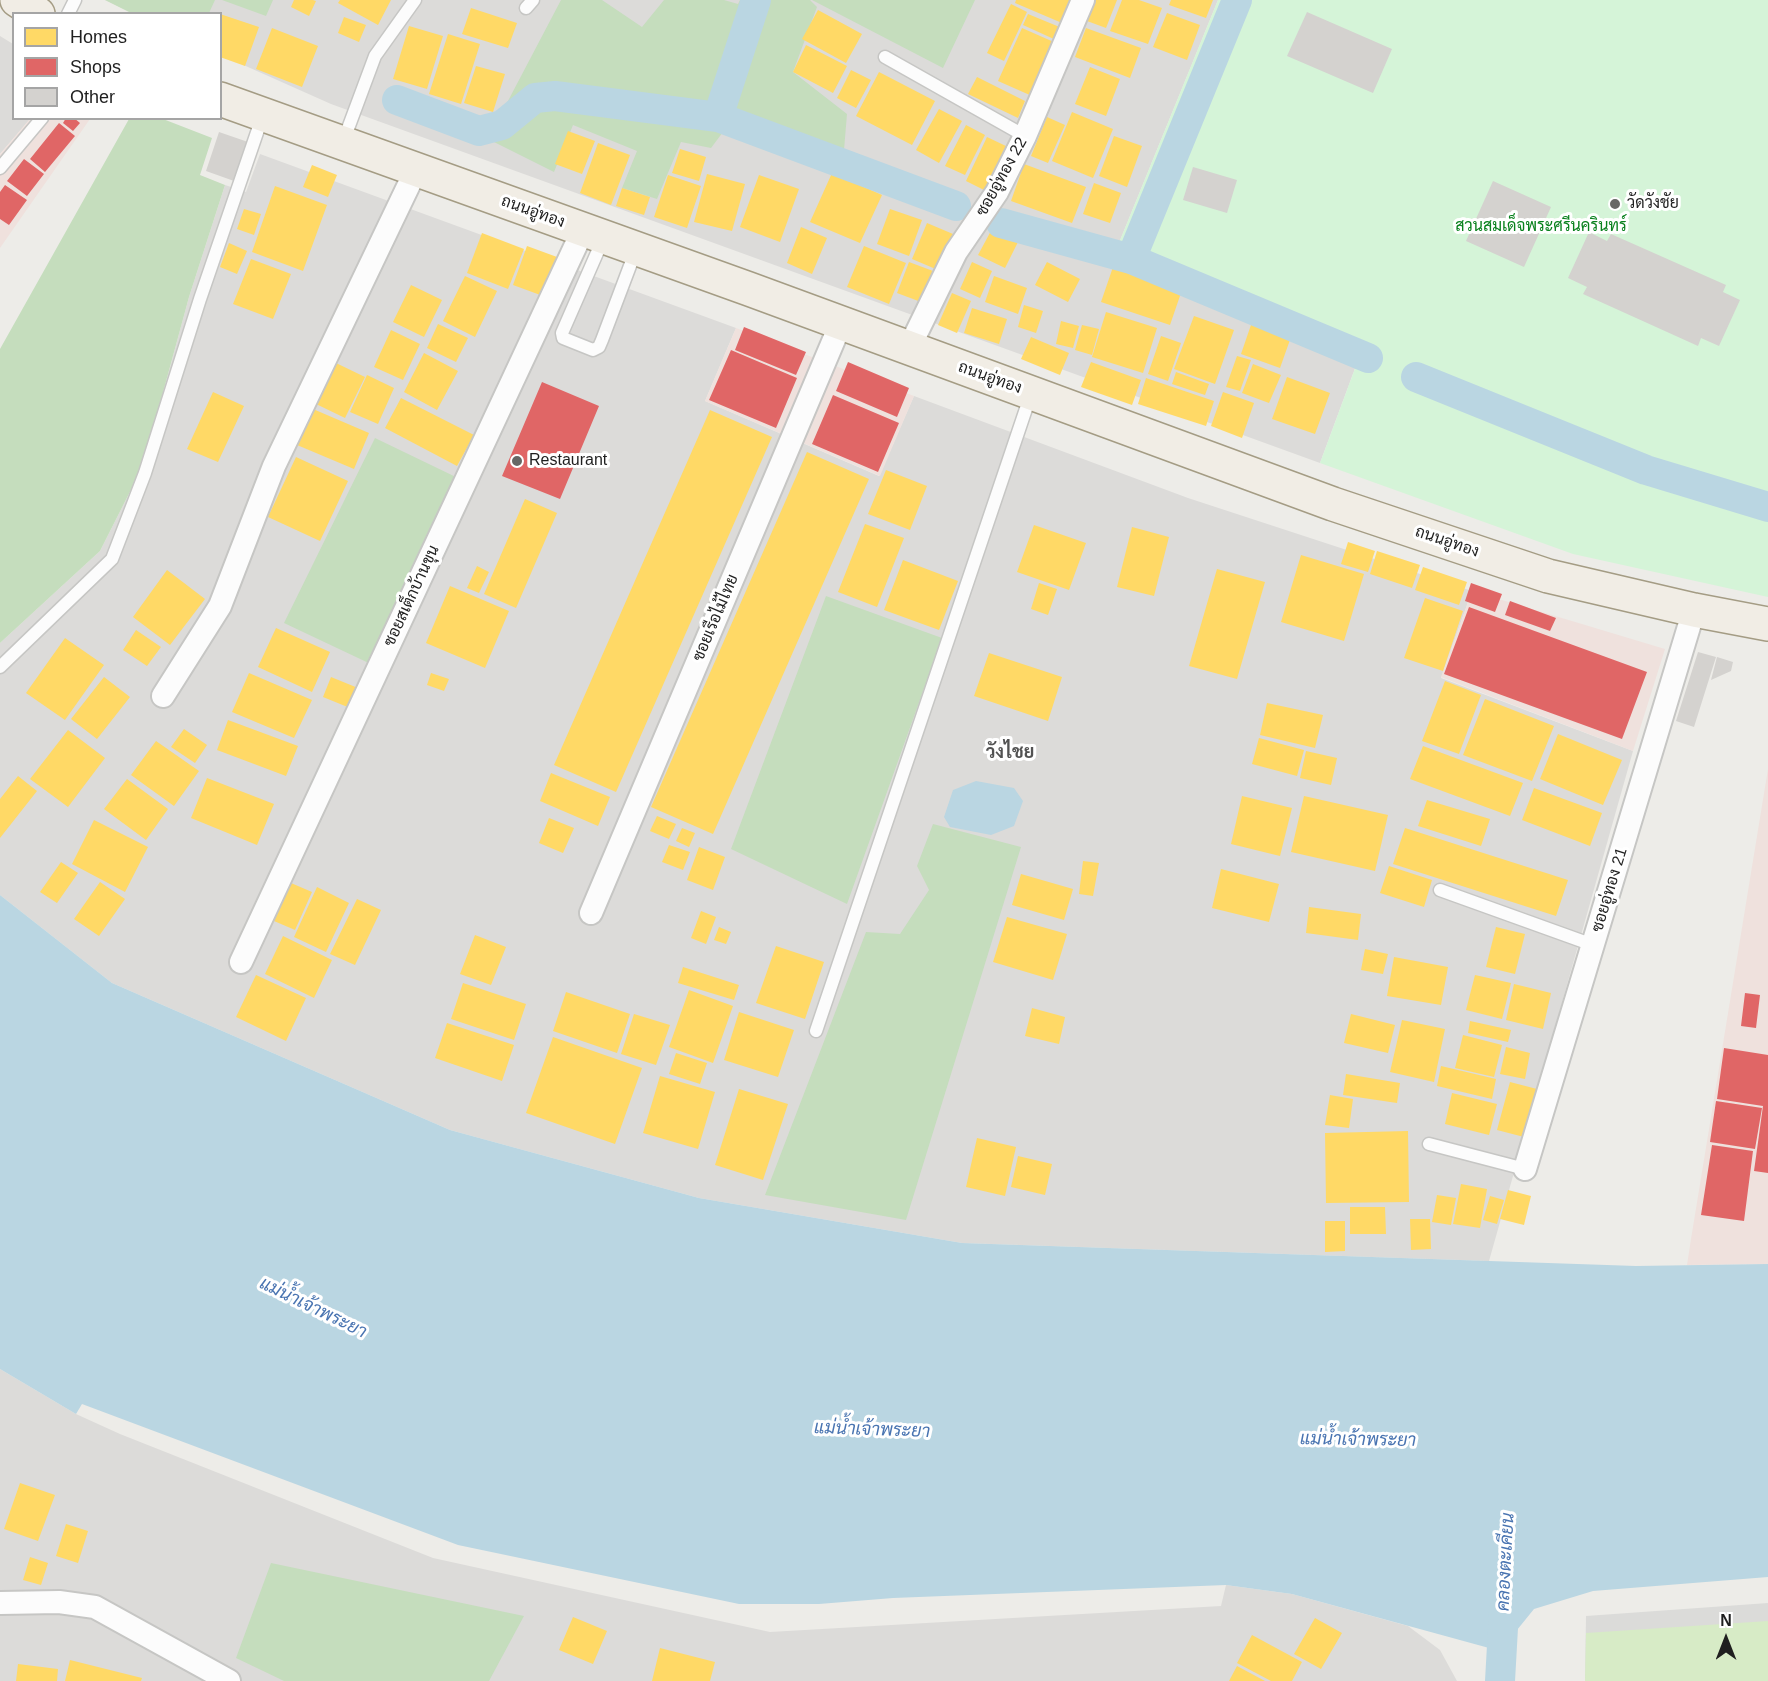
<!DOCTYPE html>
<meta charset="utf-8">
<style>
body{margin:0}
#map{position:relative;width:1768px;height:1681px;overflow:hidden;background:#edece8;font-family:Arial,sans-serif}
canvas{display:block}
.legend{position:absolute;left:12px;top:12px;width:210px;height:108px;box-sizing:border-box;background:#fff;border:2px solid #a5a5a5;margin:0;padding:8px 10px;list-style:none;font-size:18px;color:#1f1f1f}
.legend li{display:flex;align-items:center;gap:12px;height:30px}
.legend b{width:30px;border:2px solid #a5a5a5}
.north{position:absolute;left:1696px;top:1609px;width:60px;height:60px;-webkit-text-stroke:4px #fff;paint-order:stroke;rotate:0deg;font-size:16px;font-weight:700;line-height:24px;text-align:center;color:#1f1f1f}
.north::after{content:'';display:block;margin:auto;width:21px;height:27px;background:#1f1f1f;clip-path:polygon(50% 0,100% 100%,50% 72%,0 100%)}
</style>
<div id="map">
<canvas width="1768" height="1681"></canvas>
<ul class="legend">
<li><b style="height:16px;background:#ffd966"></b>Homes</li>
<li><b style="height:16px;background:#e06666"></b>Shops</li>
<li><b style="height:16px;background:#d4d2cf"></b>Other</li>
</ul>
<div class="north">N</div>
</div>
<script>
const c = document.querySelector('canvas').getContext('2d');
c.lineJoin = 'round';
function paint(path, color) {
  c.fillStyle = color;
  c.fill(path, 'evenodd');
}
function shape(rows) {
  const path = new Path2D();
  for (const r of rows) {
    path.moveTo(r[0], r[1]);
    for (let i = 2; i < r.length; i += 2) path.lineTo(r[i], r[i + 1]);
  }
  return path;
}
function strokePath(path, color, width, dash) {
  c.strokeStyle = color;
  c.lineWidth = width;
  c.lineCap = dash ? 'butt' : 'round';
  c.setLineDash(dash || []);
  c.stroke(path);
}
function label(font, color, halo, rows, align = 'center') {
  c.font = font + ' Arial,Sarabun,sans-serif';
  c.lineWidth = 6;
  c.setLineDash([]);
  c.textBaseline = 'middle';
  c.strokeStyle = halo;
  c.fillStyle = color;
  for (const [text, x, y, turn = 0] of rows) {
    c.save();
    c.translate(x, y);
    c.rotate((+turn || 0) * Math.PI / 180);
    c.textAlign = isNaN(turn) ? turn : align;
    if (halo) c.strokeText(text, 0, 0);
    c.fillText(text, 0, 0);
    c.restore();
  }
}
paint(shape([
 [105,0,1218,0,1112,260,1357,363,1320,463,331,104,221,55,220,14,133,13],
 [0,36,13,44,14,118,30,119,0,154],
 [260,154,736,328,705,401,879,476,914,396,1188,498,1472,591,1441,678,1633,751,1489,1261,962,1243,699,1198,450,1130,112,983,0,895,0,643,100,551,143,466,189,297,225,185,246,192],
 [0,1369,76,1414,120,1434,433,1558,770,1632,1221,1606,1226,1585,1292,1594,1408,1626,1440,1650,1457,1681,0,1681]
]), '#dcdbd9');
paint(shape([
 [30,119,90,119,0,248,0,154],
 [736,328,914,396,880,476,705,401],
 [1472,591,1665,649,1633,751,1441,677],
 [1768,769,1768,1264,1687,1265,1691,1239]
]), '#efe1dd');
paint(shape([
 [1768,1603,1768,1681,1585,1681,1586,1616]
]), '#dbdbd9');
paint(shape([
 [1768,1621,1768,1681,1585,1681,1586,1633]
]), '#d7ebc6');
paint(shape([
 [105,0,215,0,209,13,133,14],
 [222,0,273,0,266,16],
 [561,0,602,0,642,27,664,0,724,0,738,4,740,0,810,0,817,7,793,72,847,114,844,150,726,128,711,148,681,142,657,199,622,188,637,151,573,125,554,172,488,139],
 [812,0,975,0,943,68],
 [129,119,163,119,212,138,200,175,225,185,189,297,143,466,100,551,0,643,0,349],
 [375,438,460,479,375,666,284,623],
 [826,596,942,638,847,904,731,849],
 [933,824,1021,847,906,1220,765,1195,866,932,900,934,929,890,917,866],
 [271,1563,524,1616,489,1681,284,1681,236,1658]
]), '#c5ddbd');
paint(shape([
 [1218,0,1768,0,1768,597,1573,554,1320,463,1357,363,1112,260]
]), '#d5f4d8');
paint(shape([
 [976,781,1014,788,1023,801,1014,826,991,835,950,827,944,817,953,790],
 [0,895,112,983,450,1130,699,1198,962,1243,1636,1266,1768,1264,1768,1577,1593,1591,1534,1609,1500,1651,1292,1594,1226,1585,893,1598,819,1604,739,1604,458,1545,82,1404,76,1414,0,1369]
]), '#bad6e2');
paint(shape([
 [294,0,313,0,316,1,309,16,291,7],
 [340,0,391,0,378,25,338,3],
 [1016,0,1072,0,1062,23,1015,3],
 [1095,0,1117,0,1106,28,1087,21],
 [1122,0,1139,0,1162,8,1148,44,1110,31],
 [1171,0,1213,0,1206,18,1169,5],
 [1011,4,1027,12,1004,61,987,53],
 [471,8,517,23,508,48,462,34],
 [818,10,862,34,846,63,802,39],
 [1167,13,1200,25,1187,60,1153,47],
 [220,14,259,27,245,66,220,57],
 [1028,14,1062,28,1056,40,1023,25],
 [344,17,366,25,359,42,338,33],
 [409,26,443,36,427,89,393,79],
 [272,28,318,46,302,87,256,69],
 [1022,28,1056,43,1032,96,998,81],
 [1086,28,1141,48,1130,78,1075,57],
 [448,34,480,44,461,104,429,94],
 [806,45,847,66,833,93,793,72],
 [476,66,505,74,493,112,464,103],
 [1090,67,1120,79,1106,116,1075,104],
 [851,70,871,80,856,108,837,98],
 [879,72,935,101,912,145,856,116],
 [977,77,1025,101,1018,118,968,94],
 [939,109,962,121,939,163,916,150],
 [1072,112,1113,129,1093,178,1052,161],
 [1047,117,1065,125,1048,163,1031,156],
 [966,125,985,135,965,175,945,166],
 [568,131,595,141,582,174,555,164],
 [1114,136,1142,146,1127,187,1099,176],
 [987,137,1008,147,986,191,966,181],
 [598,143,630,155,611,205,580,193],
 [680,149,706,157,699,181,672,173],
 [1024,164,1086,187,1072,223,1011,201],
 [312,165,337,175,328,197,303,187],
 [832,173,882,195,860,243,810,222],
 [707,174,745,184,732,231,694,222],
 [668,175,701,186,687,228,654,217],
 [759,175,799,189,780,242,740,227],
 [1094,183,1121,193,1110,223,1083,214],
 [275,186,327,205,303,271,252,252],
 [622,188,650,197,644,215,616,206],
 [244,209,261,214,254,235,237,229],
 [890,209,922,220,909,256,877,244],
 [927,223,953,234,938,270,912,259],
 [801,227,827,238,812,274,787,263],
 [992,229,1018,242,1005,268,978,255],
 [482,233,524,249,508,289,467,273],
 [229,243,247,251,237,274,220,267],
 [527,246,557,257,543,296,513,285],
 [864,246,906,263,889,304,847,287],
 [251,259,291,274,273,319,233,304],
 [909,262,933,271,921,302,897,293],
 [972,262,992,271,980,298,960,289],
 [1047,262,1080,279,1068,302,1035,285],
 [1113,267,1182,290,1170,325,1101,302],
 [465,276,497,291,475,337,443,321],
 [994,276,1027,288,1018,314,985,302],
 [411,285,442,300,424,337,393,322],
 [952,293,971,301,957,333,938,325],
 [1024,305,1043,311,1036,333,1018,327],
 [972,308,1007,319,999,344,964,333],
 [1106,312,1157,328,1143,373,1092,357],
 [1194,316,1234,330,1215,384,1174,369],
 [1061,321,1079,326,1073,348,1056,344],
 [1252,322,1291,337,1280,368,1241,354],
 [438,324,468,338,456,362,427,348],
 [1082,325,1099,329,1092,355,1075,350],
 [391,330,420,344,403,380,374,367],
 [1161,336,1181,343,1168,381,1148,374],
 [1031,337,1069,353,1060,375,1021,359],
 [424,353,458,371,437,410,404,392],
 [1237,356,1251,360,1240,391,1226,387],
 [1091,362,1141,380,1132,405,1081,387],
 [336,363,365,377,345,418,316,404],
 [1253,364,1281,375,1269,403,1242,393],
 [1176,372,1209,384,1205,395,1172,384],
 [367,375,394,388,378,424,350,412],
 [1287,377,1330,393,1315,434,1272,419],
 [1146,378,1214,401,1206,426,1138,404],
 [213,392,244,406,218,462,187,449],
 [1223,392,1254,403,1242,438,1211,426],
 [401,398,474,435,457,466,385,428],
 [313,409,369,433,354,469,297,445],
 [710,410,772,437,616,792,554,765],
 [807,452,869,479,713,834,651,807],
 [296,457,348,481,320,541,268,517],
 [886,470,927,486,910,530,868,514],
 [525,499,557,513,516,608,484,594],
 [865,524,904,538,877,607,838,592],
 [1034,525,1086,543,1069,590,1017,572],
 [1132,527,1169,537,1154,596,1117,587],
 [1348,542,1375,551,1368,572,1341,564],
 [1377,551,1420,565,1412,588,1370,574],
 [1301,555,1364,574,1344,641,1281,622],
 [903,560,958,581,939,630,884,610],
 [477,566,489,572,479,593,467,588],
 [1423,567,1467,582,1459,605,1415,590],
 [1217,569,1265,582,1237,679,1189,666],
 [167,570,205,599,170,645,133,617],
 [1039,583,1057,589,1048,615,1031,609],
 [450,586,509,611,485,668,426,643],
 [1425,598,1463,611,1443,671,1404,658],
 [276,628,330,652,312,692,258,667],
 [136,630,161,647,147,666,123,650],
 [65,638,104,665,65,720,26,693],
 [989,653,1062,677,1048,721,974,696],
 [249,673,312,700,294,738,232,712],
 [431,673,449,679,444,691,427,685],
 [104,677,130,697,97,739,71,719],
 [331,677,358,688,350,708,323,697],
 [1445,681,1481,695,1459,754,1422,741],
 [1485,699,1554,726,1532,781,1463,755],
 [1267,703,1323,715,1315,748,1260,735],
 [228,720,298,746,286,776,217,750],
 [184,729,207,745,195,763,171,747],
 [68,730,105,758,68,807,30,779],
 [1558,734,1622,760,1603,805,1540,779],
 [1259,738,1304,750,1297,776,1252,764],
 [156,741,199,771,174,806,131,775],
 [1423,746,1523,783,1510,816,1410,779],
 [1306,751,1337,758,1331,785,1300,778],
 [551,773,610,797,598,826,540,801],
 [18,776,37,791,0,838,0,799],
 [207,778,274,804,257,845,191,818],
 [127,779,168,809,146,840,104,809],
 [1534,788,1602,813,1590,846,1522,820],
 [1242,796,1292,808,1280,856,1231,844],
 [1304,796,1388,815,1375,871,1291,852],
 [1427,800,1490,819,1481,846,1418,826],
 [657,816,676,824,669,839,650,831],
 [549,818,574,828,563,853,539,843],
 [94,820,148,847,125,892,72,864],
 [682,828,695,833,689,847,676,841],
 [1405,828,1568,880,1556,916,1393,864],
 [669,845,690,852,683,870,662,862],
 [699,847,725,857,713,890,687,880],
 [1083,861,1099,863,1093,896,1079,894],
 [61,862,78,873,57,903,40,892],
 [1389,866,1432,880,1424,907,1380,893],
 [1221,869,1279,884,1269,922,1212,908],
 [1021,874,1073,889,1064,920,1012,905],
 [100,882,125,899,99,936,74,919],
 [291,883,312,892,295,930,274,921],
 [317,887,349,903,326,952,294,937],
 [357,899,381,910,355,965,330,954],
 [1309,907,1361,914,1358,940,1306,933],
 [701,911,716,917,706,944,691,938],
 [1007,917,1067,934,1053,980,993,962],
 [719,927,731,932,726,944,714,940],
 [1496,927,1525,934,1515,974,1486,967],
 [475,935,506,947,491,985,460,974],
 [283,936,332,960,314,998,265,974],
 [776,946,824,962,805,1019,756,1003],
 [1365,949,1388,954,1383,974,1361,970],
 [1394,957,1448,967,1441,1005,1387,996],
 [683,967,739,985,734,1000,678,983],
 [256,975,306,998,286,1041,236,1017],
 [1475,975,1511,983,1502,1019,1466,1010],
 [463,983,526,1004,514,1040,451,1019],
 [1514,984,1551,993,1543,1029,1506,1020],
 [689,990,733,1006,713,1063,669,1047],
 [566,992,630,1014,617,1053,553,1031],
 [1032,1008,1065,1017,1059,1044,1025,1036],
 [739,1012,794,1030,778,1077,724,1060],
 [634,1014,670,1025,656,1065,621,1054],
 [1351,1014,1395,1025,1388,1053,1344,1043],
 [1402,1020,1445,1029,1434,1082,1390,1072],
 [1470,1021,1511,1030,1508,1042,1468,1033],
 [447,1023,514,1045,502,1081,435,1058],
 [1463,1035,1502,1045,1494,1077,1455,1068],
 [553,1037,642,1068,615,1144,526,1113],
 [1506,1047,1530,1053,1525,1079,1500,1074],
 [676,1053,707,1063,700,1084,669,1074],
 [1441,1066,1496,1079,1492,1099,1437,1086],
 [1346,1074,1400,1083,1397,1103,1343,1095],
 [660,1076,715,1092,698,1149,643,1133],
 [1510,1082,1537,1089,1524,1137,1497,1130],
 [739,1089,788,1104,763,1180,715,1165],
 [1452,1093,1497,1104,1489,1135,1445,1124],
 [1330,1095,1353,1099,1349,1128,1325,1125],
 [1408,1131,1409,1202,1326,1203,1325,1133],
 [977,1138,1016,1147,1005,1196,966,1187],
 [1018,1156,1052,1164,1045,1195,1011,1187],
 [1461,1184,1487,1189,1480,1228,1453,1224],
 [1508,1190,1531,1196,1524,1225,1500,1219],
 [1437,1195,1456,1198,1451,1225,1432,1222],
 [1490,1196,1504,1200,1497,1224,1483,1220],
 [1350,1207,1385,1207,1386,1234,1350,1234],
 [1410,1219,1430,1219,1431,1249,1411,1250],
 [1325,1221,1345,1221,1345,1251,1325,1252],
 [20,1483,55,1495,38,1541,4,1529],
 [66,1524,88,1531,78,1563,56,1556],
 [30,1557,48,1563,41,1585,23,1580],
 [573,1617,607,1631,593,1664,559,1650],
 [1315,1618,1342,1633,1321,1669,1294,1654],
 [1252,1635,1302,1662,1292,1681,1271,1681,1237,1663],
 [660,1648,715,1662,710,1681,652,1681],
 [70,1660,142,1678,141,1681,65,1681],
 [18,1664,58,1669,57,1681,16,1681],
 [1237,1666,1265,1681,1229,1681]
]), '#ffd966');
paint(shape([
 [66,118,74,118,80,123,73,131,63,123],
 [59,123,75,136,45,172,30,159],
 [24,159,44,174,27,196,7,181],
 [5,185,27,200,9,225,0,219,0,192],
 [744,327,806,352,796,375,735,350],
 [731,350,797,378,776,428,709,400],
 [848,362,909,388,897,417,836,391],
 [542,382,599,406,560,499,502,476],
 [833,395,899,423,878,472,812,444],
 [1471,583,1502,594,1495,612,1465,601],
 [1510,601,1556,618,1550,631,1505,615],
 [1469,607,1647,672,1622,739,1444,674],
 [1745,993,1760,995,1756,1028,1741,1026],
 [1724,1048,1768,1055,1768,1173,1754,1171,1763,1106,1717,1099],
 [1716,1101,1762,1108,1755,1149,1710,1142],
 [1712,1145,1753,1151,1744,1221,1701,1215]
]), '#e06666');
strokePath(shape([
 [397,100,479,131,502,125,535,98,555,96,718,117,956,206],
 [718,117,756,0],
 [1001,223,1131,259,1368,358],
 [1131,259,1237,0],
 [1416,377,1646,470,1768,507],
 [1500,1681,1504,1610]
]), '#bad6e2', 30);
paint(shape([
 [1307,12,1392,49,1373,93,1287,56],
 [219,132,248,142,234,181,206,171],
 [1193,167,1237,180,1227,213,1183,200],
 [1493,181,1551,207,1524,267,1466,241],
 [1589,232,1607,241,1611,234,1726,285,1723,292,1740,300,1719,346,1701,338,1698,346,1583,294,1587,287,1568,278],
 [1698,652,1716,657,1694,727,1676,721],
 [1717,657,1733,662,1731,671,1711,680]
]), '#d4d2cf');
const service = shape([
 [526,8,533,0],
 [68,14,75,0],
 [885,57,1025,136],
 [343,142,375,56,415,0],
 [0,168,42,118],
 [604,237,562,333,563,338,593,350,599,347,602,340,636,250],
 [0,667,112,559,145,473,200,299,263,115],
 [1440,890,1593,945],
 [816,1031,1031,394],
 [1429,1144,1525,1169]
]);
const minor = shape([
 [909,348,956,252,997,192,1025,136,1083,0],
 [163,696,220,606,274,466,416,170],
 [591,913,841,323],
 [241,962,583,230],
 [1525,1169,1694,610],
 [0,1603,59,1602,95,1607,229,1681]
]);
const primary = shape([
 [17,0,38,14],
 [220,99,749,289,1333,504,1548,576,1694,610,1768,624]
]);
strokePath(service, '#c6c6c4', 15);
strokePath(minor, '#c6c6c4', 26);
strokePath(primary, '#a49c84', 36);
strokePath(service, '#fcfcfc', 12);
strokePath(minor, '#fcfcfc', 22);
strokePath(primary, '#f1ede5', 33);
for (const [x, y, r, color] of [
 [1615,204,6,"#676765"],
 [517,461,6,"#676765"]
]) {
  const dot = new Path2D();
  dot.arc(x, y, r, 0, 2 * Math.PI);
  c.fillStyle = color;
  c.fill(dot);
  strokePath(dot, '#fff', 2);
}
label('16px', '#1f1f1f', '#fff', [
 ["ซอยอู่ทอง 22",1002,177,-61],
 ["ถนนอู่ทอง",533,212,20],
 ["ถนนอู่ทอง",990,378,20],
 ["ถนนอู่ทอง",1447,542,19],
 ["ซอยสเต็กบ้านขุน",412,596,-65],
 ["ซอยเรือไม้ไทย",716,618,-67],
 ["ซอยอู่ทอง 21",1610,890,-73]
]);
label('16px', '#1f1f1f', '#fff', [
 ["วัดวังชัย",1627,204],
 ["Restaurant",529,461]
], 'left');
label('16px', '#09811d', '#fff', [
 ["สวนสมเด็จพระศรีนครินทร์",1541,227]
]);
label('bold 18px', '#525252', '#fff', [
 ["วังไชย",1010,753]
]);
label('italic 18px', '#4974b1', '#fff', [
 ["แม่น้ำเจ้าพระยา",313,1308,26],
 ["แม่น้ำเจ้าพระยา",872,1430,2],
 ["แม่น้ำเจ้าพระยา",1358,1440,1],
 ["คลองตะเคียน",1506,1562,-87]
]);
</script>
